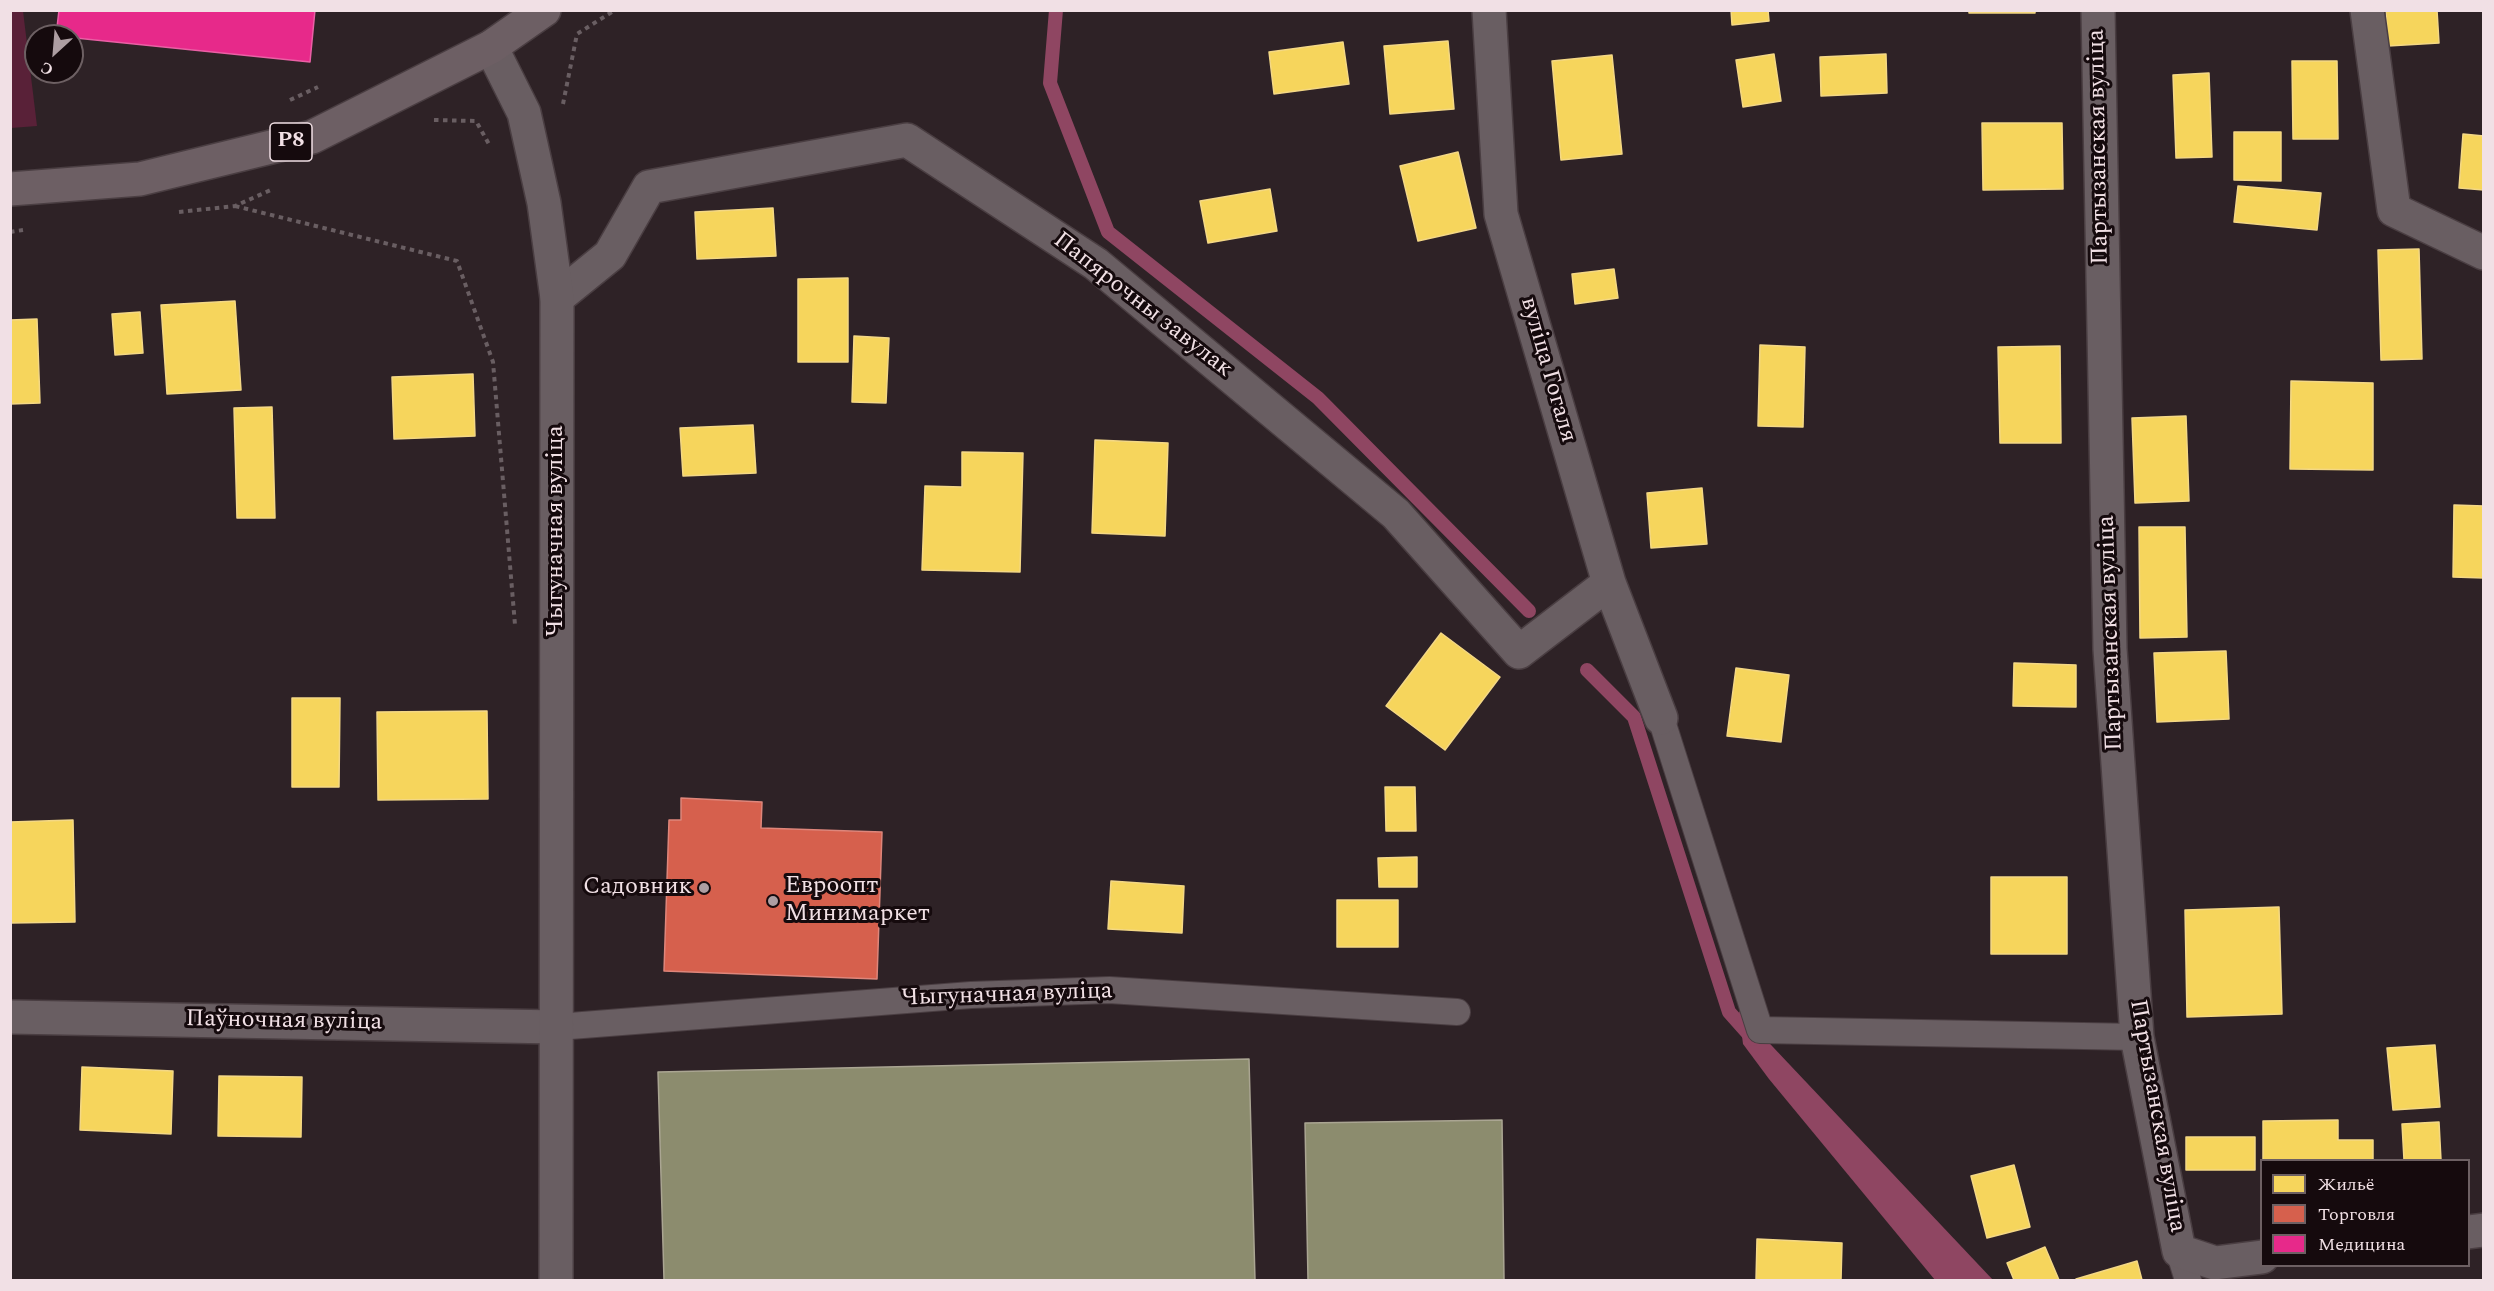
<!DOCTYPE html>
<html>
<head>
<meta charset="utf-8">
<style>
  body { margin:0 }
  #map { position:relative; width:2494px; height:1291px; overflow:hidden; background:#2e2226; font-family:Spectral,serif }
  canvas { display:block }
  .frame { position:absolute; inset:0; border:12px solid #f1e0e5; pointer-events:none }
  .legend { position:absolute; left:2260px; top:1159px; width:210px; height:108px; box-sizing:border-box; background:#150a0d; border:2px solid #6d6063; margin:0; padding:8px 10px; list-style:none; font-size:18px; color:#f1e0e5 }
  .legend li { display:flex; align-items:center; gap:12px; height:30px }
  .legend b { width:30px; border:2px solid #6d6063 }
  .north { position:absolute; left:24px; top:24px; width:60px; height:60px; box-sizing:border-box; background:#150a0d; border:2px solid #6d6063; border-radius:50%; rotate:206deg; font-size:16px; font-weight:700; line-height:24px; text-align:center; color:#f1e0e5 }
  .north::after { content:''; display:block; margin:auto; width:21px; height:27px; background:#ad9ea2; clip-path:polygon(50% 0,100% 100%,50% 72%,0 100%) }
</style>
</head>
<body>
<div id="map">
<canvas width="2494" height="1291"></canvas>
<div class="frame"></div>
<ul class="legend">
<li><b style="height:16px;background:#f6d55c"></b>Жильё</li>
<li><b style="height:16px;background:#d6604d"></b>Торговля</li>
<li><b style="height:16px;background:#e7298a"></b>Медицина</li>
</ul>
<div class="north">С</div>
</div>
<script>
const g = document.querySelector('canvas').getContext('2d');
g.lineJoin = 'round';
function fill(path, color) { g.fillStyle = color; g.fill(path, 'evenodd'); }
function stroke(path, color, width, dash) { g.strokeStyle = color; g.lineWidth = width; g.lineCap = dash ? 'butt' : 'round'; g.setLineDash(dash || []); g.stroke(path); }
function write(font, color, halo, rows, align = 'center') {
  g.font = font + ' Spectral,serif'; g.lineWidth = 6; g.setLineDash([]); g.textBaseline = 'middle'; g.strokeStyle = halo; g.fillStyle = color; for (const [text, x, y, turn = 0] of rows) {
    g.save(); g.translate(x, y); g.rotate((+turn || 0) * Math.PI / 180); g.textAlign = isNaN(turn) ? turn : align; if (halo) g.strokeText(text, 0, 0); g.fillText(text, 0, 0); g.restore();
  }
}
fill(new Path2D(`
  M11,10L23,11L37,126L11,128Z`), '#592138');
fill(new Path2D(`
  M1739,1011L1993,1280H1935L1769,1079L1743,1044Z`), '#8f4662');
const homes = new Path2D(`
  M1731,10H1768L1769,21L1732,25Z
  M1969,10H2035V13H1969Z
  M2386,10H2437L2439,43L2388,46Z
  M1448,41L1454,109L1390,114L1384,46Z
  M1343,42L1349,84L1274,94L1269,52Z
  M1774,54L1781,101L1743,107L1736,60Z
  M1886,54L1887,93L1821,96L1820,57Z
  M1612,55L1622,154L1561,160L1552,61Z
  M2292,61H2337L2338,139H2293Z
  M2209,73L2212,157L2176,158L2173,75Z
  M1982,123H2062L2063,189L1983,190Z
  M2234,132H2281V181L2234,180Z
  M2463,134L2484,136V190L2459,188Z
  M1458,152L1476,228L1418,241L1400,166Z
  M2238,186L2321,193L2317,230L2234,222Z
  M1270,189L1277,231L1208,243L1200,201Z
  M773,208L776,256L697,259L695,212Z
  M2419,249L2422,359L2381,360L2378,250Z
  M1614,269L1618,298L1575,304L1572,274Z
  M848,278V362H798V279Z
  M235,301L241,390L167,394L161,305Z
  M140,312L143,353L115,355L112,314Z
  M37,319L40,403L10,404V320Z
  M854,336L889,338L886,403L852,402Z
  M1760,345L1805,347L1803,427L1758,426Z
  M2060,346L2061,443H2000L1998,347Z
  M473,374L475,436L394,439L392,377Z
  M2291,381L2373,383V470L2290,469Z
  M272,407L275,518H237L234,408Z
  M2186,416L2189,501L2135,503L2132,418Z
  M753,425L756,473L683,476L680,428Z
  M1095,440L1168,443L1165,536L1092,533Z
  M962,452L1023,453L1020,572L922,570L925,486L962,487Z
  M1702,488L1707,544L1651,548L1647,493Z
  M2454,505L2484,506V578L2453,577Z
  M2139,527H2185L2187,637L2140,638Z
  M1441,633L1500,677L1445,750L1386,706Z
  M2226,651L2229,719L2157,722L2154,653Z
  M2014,663L2076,665V707L2013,706Z
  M1736,668L1789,675L1781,742L1727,736Z
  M292,698H340L339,787H292Z
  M487,711L488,799L378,800L377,712Z
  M1385,787H1415L1416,831H1386Z
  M73,820L75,922L10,923V822Z
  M1417,857V887H1379L1378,858Z
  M1991,877H2067V954H1991Z
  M1111,881L1184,886L1182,933L1108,929Z
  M1337,900H1398V947H1337Z
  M2279,907L2282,1014L2187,1017L2185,910Z
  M2435,1045L2440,1107L2393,1110L2387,1048Z
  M82,1067L173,1071L171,1134L80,1130Z
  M219,1076L302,1077L301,1137L218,1136Z
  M2338,1120V1140H2373V1160H2263V1121Z
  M2439,1122L2441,1160H2404L2402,1124Z
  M2186,1137H2255V1170H2186Z
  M2014,1165L2030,1227L1987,1238L1971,1176Z
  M1757,1239L1842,1243L1841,1280H1756Z
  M2045,1247L2059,1280H2014L2007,1263Z
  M2137,1261L2142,1280H2076V1279Z`);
fill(homes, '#f6d55c');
stroke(homes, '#f4d885', 1.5);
const shops = new Path2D(`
  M681,798L762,802L761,828L882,832L877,979L664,971L669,820H681Z`);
fill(shops, '#d6604d');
stroke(shops, '#de867b', 1.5);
const health = new Path2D(`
  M59,10H315L310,62L56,36Z`);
fill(health, '#e7298a');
stroke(health, '#ea60a5', 1.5);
const industry = new Path2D(`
  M1249,1059L1255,1280H664L658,1072Z
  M1502,1120L1504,1280H1308L1305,1123Z`);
fill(industry, '#8c8c6e');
stroke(industry, '#aaa592', 1.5);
stroke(new Path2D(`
  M1056,10L1050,83L1108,232L1318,398L1529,611
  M1587,670L1634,717L1729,1012L1753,1039`), '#8f4662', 14);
const service = new Path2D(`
  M1661,718L1760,1030L2137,1037
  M557,1027L971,995L1109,990L1457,1012
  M2179,1251L2188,1280`);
const minor = new Path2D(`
  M1489,10L1501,214L1609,583L1661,718
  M2098,10L2110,649L2137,1037L2179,1251L2215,1263L2262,1257
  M2367,10L2394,210L2484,253
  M557,298L610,255L649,187L907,140L1096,264L1396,514L1519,652L1609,583
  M10,1017L557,1027
  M2468,1232L2484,1230`);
const tertiary = new Path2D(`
  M491,47L524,113L544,203L557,298L556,1280`);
const primary = new Path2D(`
  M10,189L140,179L312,137L491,47L544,10`);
stroke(service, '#4a3e42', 28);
stroke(minor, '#4a3e42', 36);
stroke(tertiary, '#4a3e42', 36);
stroke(primary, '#4a3e42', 36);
stroke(new Path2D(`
  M290,100L318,87
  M563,104L577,34L615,10
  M434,120L476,121L490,146
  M235,206L457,261L493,362L515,625
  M179,212L235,206L273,189
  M10,232L23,230`), '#695e62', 4, [4.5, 4.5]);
stroke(service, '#695e62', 26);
stroke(minor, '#695e62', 33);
stroke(tertiary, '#695e62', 33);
stroke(primary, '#6d5f64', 33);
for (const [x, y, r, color] of [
  [704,888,6,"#ad9ea2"],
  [773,901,6,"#ad9ea2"]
]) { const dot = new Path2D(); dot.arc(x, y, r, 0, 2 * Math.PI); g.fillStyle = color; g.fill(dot); stroke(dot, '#150a0d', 2); }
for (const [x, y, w] of [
  [291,142,42]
]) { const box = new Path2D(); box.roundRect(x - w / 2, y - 19, w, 38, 4.5); g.fillStyle = '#150a0d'; g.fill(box); stroke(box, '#f1e0e5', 1.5); }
write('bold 22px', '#f1e0e5', null, [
  ["Р8",291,142]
]);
write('24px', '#f1e0e5', '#150a0d', [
  ["Партызанская вуліца",2100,147,-91],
  ["Папярочны завулак",1142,306,38],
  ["вуліца Гогаля",1547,370,74],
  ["Чыгуначная вуліца",557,531,-90],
  ["Партызанская вуліца",2112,633,-92],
  ["Чыгуначная вуліца",1007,996,-2],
  ["Паўночная вуліца",284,1022,1],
  ["Партызанская вуліца",2156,1116,80]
]);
write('24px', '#f1e0e5', '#150a0d', [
  ["Евроопт",785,887],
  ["Минимаркет",785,915],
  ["Садовник",692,888,"right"]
], 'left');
</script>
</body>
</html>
